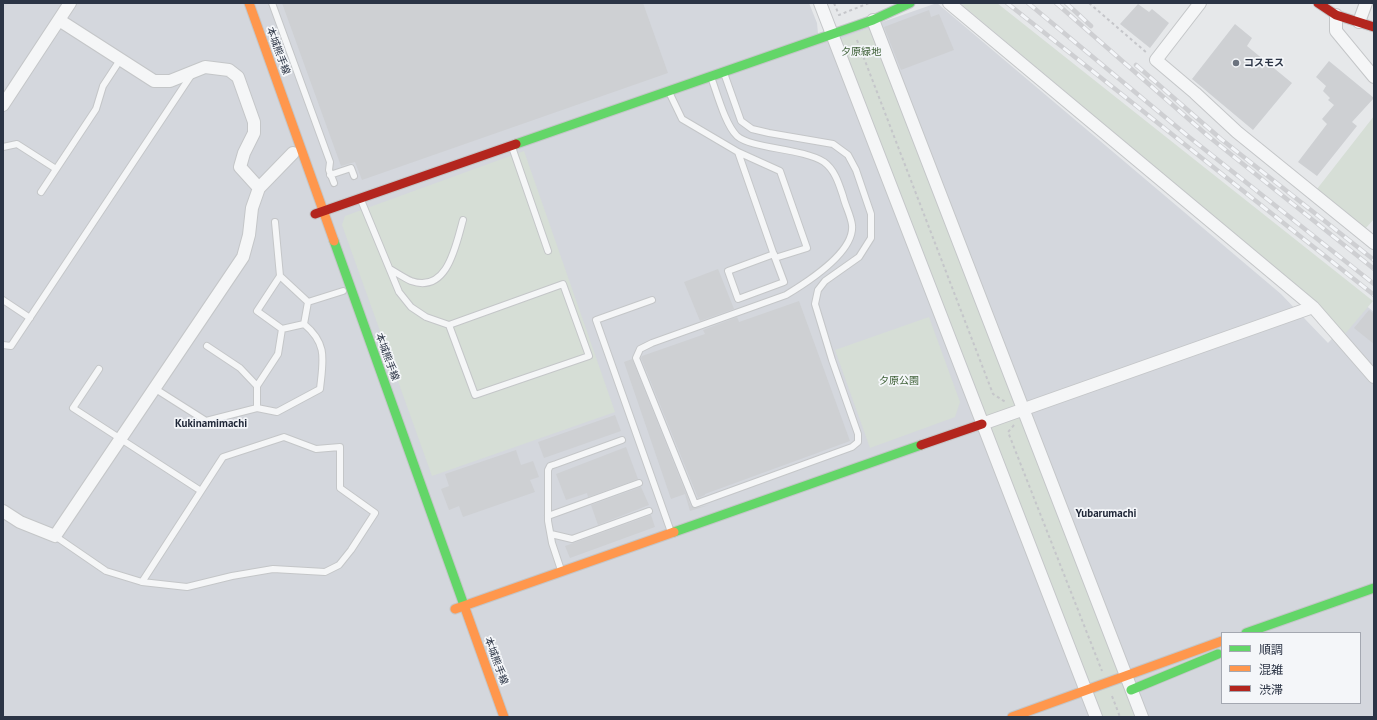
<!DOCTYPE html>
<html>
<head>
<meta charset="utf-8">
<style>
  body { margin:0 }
  #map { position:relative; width:1377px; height:720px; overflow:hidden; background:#e6e8ea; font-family:"PT Sans","Noto Sans JP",sans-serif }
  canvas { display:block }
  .frame { position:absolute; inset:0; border:4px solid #2b3445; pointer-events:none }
  .legend { position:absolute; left:1221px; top:632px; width:140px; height:72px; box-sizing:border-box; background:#f4f6f9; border:1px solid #a4a8b1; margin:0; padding:5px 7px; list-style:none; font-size:12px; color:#2b3445 }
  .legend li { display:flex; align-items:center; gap:8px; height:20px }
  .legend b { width:20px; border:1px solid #a4a8b1 }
</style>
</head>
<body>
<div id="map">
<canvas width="1377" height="720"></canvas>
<div class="frame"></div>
<ul class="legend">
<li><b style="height:5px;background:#63d668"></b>順調</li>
<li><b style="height:5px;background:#ff974d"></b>混雑</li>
<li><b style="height:5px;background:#b3261e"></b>渋滞</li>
</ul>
</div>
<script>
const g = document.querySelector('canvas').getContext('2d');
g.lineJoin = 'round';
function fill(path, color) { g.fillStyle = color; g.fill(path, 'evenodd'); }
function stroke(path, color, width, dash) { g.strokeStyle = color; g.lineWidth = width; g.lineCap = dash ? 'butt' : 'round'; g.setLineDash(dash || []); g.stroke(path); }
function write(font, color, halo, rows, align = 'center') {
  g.font = font + ' "PT Sans","Noto Sans JP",sans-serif'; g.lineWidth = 3.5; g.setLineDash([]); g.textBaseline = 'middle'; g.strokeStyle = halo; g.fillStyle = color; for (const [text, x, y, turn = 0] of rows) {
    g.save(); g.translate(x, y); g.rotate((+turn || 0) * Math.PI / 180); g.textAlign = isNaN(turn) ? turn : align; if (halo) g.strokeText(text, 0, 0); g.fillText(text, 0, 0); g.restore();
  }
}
fill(new Path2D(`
  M3,3H809L817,23L819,44L937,3L1281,294L1328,343L1364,304L1374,312V717L3,716ZM1222,633H1360V703H1222Z`), '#d4d7dd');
fill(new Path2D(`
  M960,3H997L1373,301L1345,334L1318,304Z
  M867,29L871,31L1136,717H1101L841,46V40L843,38Z
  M1374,116V219L1365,229L1317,189Z
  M524,151L615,412L432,476L342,225L345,216Z
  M929,317L960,402L955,417L870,448L835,350Z`), '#d6ded6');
fill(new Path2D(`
  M282,3H643L668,73L362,180L355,162L341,166Z
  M1138,4L1149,12L1152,9L1169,23L1150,48L1120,24Z
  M929,10L931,17L939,14L954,50L901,70L884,27Z
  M1235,24L1252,38L1247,46L1292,83L1253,130L1192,79Z
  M1329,61L1374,98L1352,122L1357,126L1317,176L1298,162L1327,124L1322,119L1334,105L1328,100L1330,98L1323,91L1326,86L1316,77Z
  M718,269L734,309L700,321L684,282Z
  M799,301L850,441L705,494V495L698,498L641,358L642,356L705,334L703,330L737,317L739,322Z
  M1369,310L1374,314V344L1354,328Z
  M632,359L691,506L695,508L709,505L690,511L685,494L671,499L624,362Z
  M615,415L621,431L544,458L538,442Z
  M626,447L638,479L588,497L587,493L566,500L556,474Z
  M516,450L521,465L533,461L539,477L530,480L535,492L463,517L459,506L449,510L441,489L449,486L445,474Z
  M641,487L649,505L598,525L591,505Z
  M651,515L655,527L570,558L565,546Z`), '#ced0d3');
const lane = new Path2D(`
  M272,3L330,162L329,170L334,183
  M711,77C717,93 725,124 737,136C752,149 802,148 824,162C835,170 839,184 843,196C845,205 851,216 852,225C855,252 806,283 786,295L652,343L640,349L636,358L695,504L852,447L858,442V434L832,360L815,304L818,290L825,281L859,257L871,238V214L856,170L848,155L833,144L769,133L752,129L741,121L724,73
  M669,92L682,119L738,152L780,171L807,248L775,258L738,152
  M3,147L17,144L56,169
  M512,147L548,251
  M330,175L351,168L354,176
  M41,192L96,109L103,86L120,60
  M361,200L399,292L411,307L426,317L449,325L563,284L589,356L475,395L449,325
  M275,222L280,276
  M774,254L728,271L738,299L784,282L775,258
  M390,269C397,273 404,278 411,281C448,294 456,244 463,220
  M3,300L30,318
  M652,300L596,320L671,532
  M308,302L304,324L282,329L257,311L280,276L308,302L343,291
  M3,345L11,346L192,74
  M207,346L240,368L257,386
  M154,388L206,421L257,408V386L278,354L282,329
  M257,408L277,412L320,389C323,360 328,344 304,324
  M548,516L639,483
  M551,534L572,539L649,511
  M55,536L106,571L142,582L201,491L73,408L99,369
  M561,570L552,543L548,521V470L550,466L556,464L622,440
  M142,582L187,587L232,576L273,569L325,572L339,565L351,550L375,513L340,488V447L316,449L284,437L223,457L201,491`);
const street = new Path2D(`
  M820,3L1096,717
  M949,3L1313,307L1374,377
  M1200,3L1156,60L1195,93L1237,132L1374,243
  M1336,15V31L1374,77
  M59,20L154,81H170L205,67L229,70L238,77L254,122V133L244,153L240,167L259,188
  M873,20L1142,717
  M1359,22L1366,3
  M3,105L70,3
  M982,424L1313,307
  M3,511L20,522L55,536L243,257L249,235L252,208L259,188L293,153`);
const fast = new Path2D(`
  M516,144L873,20L910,3
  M334,241L465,608
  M674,532L921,445
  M1246,633L1374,588
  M1131,690L1218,654`);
const slow = new Path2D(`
  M249,3L334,241
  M465,608L504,717
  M455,609L674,532
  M1012,717L1222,641`);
const jam = new Path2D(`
  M1318,3L1336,15L1374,27
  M315,214L516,144
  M921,445L982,424`);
stroke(lane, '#c4c6c8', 8);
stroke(street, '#c4c6c8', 14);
stroke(fast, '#c4c6c8', 11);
stroke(slow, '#c4c6c8', 11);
stroke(jam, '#c4c6c8', 11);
stroke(new Path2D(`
  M834,3L839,15L869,3
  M1089,3L1147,53
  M857,40L993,394L1007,403
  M1014,425L1008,432L1102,671
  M1112,696L1120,717`), '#c5c6ca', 2, [3, 3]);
stroke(lane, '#f5f6f7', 6);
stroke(street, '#f5f6f7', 12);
stroke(fast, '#63d668', 9);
stroke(slow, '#ff974d', 9);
stroke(jam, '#b3261e', 9);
const rail = new Path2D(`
  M1007,3L1374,295
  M1028,3L1189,137L1374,284
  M1056,3L1208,136L1374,269
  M1066,3L1091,26
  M1136,65L1221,139L1374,260`);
stroke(rail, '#cecfd2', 4.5);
stroke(rail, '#f4f6f9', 3, [9]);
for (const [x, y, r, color] of [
  [1236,63,4,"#6c737f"]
]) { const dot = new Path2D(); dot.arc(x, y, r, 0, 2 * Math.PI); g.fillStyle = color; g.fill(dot); stroke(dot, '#f4f6f9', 1.5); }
write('10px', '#2b3445', '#f4f6f9', [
  ["本城熊手線",278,51,70],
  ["本城熊手線",387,357,70],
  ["本城熊手線",496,661,70]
]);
write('10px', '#3f6138', '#f4f6f9', [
  ["夕原緑地",861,52],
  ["夕原公園",899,381]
]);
write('bold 10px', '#2b3445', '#f4f6f9', [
  ["コスモス",1244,63]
], 'left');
write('bold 11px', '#1d2536', '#f4f6f9', [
  ["Kukinamimachi",211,424],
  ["Yubarumachi",1106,514]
]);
</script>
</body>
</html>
